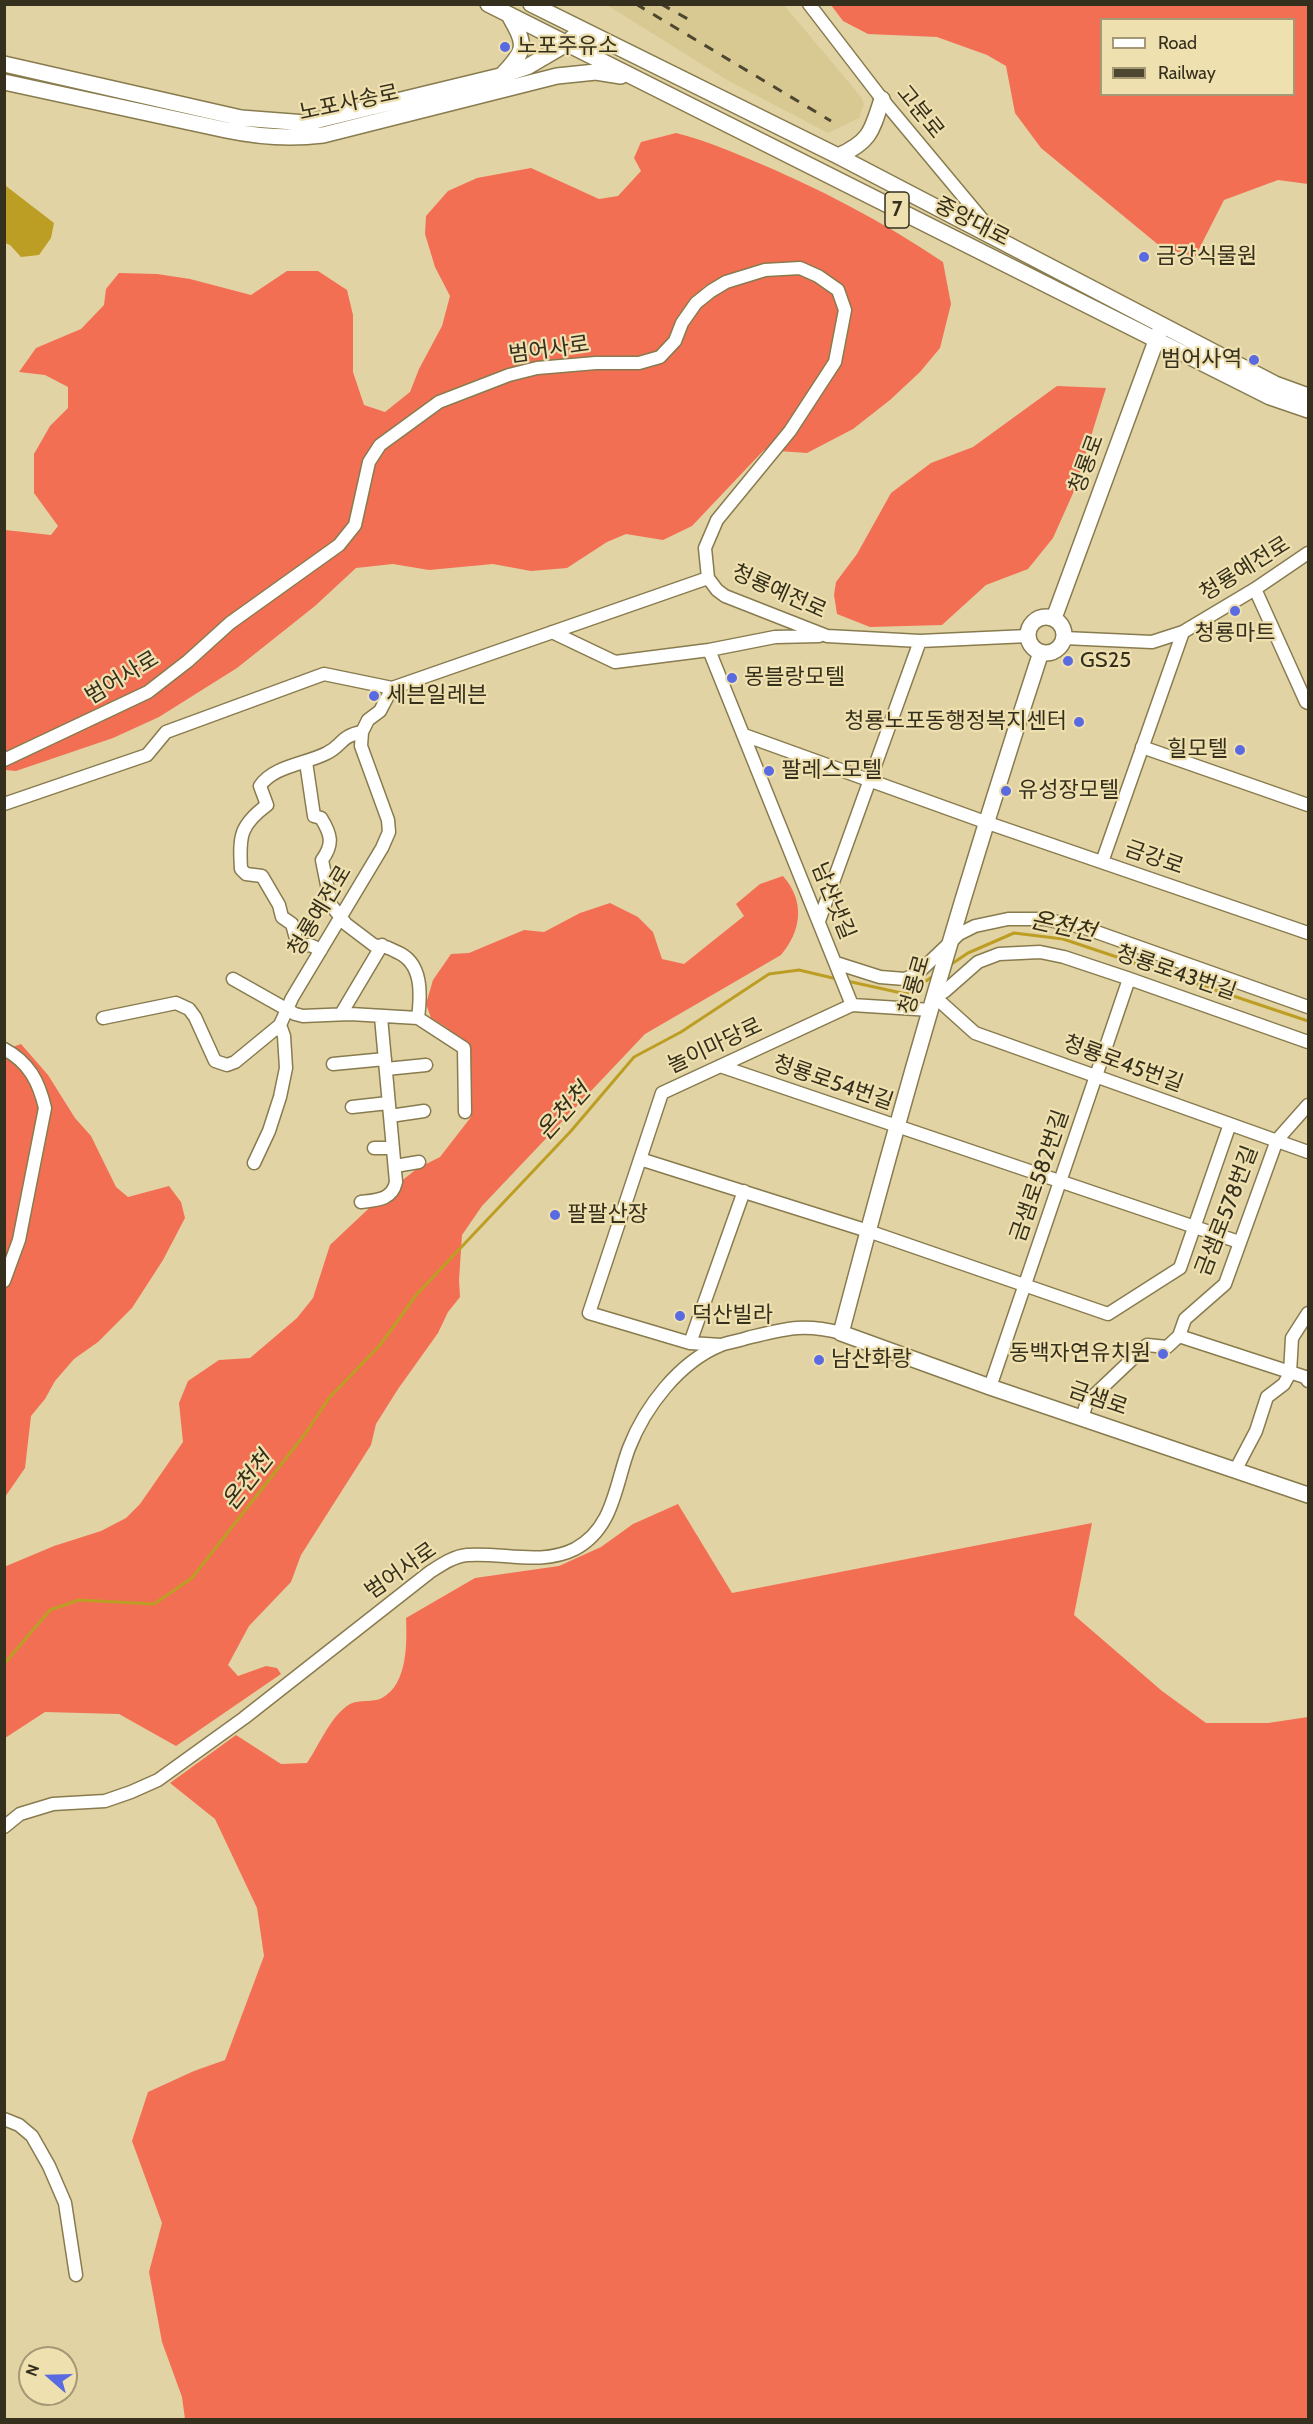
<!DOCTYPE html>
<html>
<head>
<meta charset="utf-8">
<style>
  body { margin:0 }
  #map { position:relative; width:1313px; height:2424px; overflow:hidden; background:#e2d3a4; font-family:Cabin,sans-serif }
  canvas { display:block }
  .frame { position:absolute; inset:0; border:6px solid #352f1d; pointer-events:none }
  .legend { position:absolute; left:1100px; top:18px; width:195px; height:78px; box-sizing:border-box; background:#efe0b0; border:2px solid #a59975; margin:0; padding:8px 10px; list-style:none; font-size:18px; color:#352f1d }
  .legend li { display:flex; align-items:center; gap:12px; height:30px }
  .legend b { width:30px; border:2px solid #a59975 }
  .north { position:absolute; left:18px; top:2346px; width:60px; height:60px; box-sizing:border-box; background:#efe0b0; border:2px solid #a59975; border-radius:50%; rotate:290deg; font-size:16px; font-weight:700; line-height:24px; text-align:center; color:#352f1d }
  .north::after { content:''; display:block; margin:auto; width:21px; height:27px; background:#5a6be2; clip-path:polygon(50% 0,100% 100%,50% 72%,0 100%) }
</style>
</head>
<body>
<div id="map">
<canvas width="1313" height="2424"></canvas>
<div class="frame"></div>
<ul class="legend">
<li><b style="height:8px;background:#fff"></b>Road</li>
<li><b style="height:8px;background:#4d4630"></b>Railway</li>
</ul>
<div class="north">N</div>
</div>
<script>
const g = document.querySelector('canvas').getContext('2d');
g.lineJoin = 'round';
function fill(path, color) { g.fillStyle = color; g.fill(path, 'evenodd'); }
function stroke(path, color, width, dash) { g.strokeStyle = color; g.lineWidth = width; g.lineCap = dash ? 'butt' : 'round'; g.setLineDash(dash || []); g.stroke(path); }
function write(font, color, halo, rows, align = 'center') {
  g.font = font + ' Cabin,"Noto Sans KR",sans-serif'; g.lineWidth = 4.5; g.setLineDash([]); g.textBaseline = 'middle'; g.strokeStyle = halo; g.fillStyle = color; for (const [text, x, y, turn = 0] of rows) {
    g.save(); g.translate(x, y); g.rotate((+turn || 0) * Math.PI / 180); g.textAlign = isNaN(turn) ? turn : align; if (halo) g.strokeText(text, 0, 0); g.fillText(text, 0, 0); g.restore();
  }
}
fill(new Path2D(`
  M607,5H784L861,97L864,104L859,118L828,133L727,80Z`), '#d8c891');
fill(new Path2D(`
  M831,5H1308V184L1278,180L1224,200L1195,257L1161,247L1041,148L1015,113L1006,66L987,55L937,37L868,34L843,21ZM1102,20H1294V94H1102Z
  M676,133C701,139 725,149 749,159C817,187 882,221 943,262L951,304L940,348L920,372L890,400L853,429L807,453L764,450L692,526L663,540L626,534L607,542L567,568L531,571L493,564L429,570L393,564L356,568L315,606L237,668L159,717L113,738L16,771L5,770V530L51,535L58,526L34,493V454L50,426L68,408V387L45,375L19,372L36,348L81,329L104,305L106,289L119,273L157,274L190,279L251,295L287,271H318L347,290L353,315V372L364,405L385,412L410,392L419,369L442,326L450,296L435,267L425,234L426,216L448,191L477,178L531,168L599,199L618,196L641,171L634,158L641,142Z
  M1057,386L1106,388L1074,491L1053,538L1028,569L986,585L942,625L870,627L837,614L834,595L836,582L857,554L891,493L931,463L973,447Z
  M783,876C805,901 802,930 781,955L645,1034L482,1206L462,1235L459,1280L460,1297L448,1312L438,1333L398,1389L376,1424L371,1445L301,1555L291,1582L249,1626L228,1665L238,1676L266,1666L277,1668L281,1674L176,1746L119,1714L45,1712L5,1738L4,1567L54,1546L101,1531L126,1518L140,1504L183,1442L179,1403L188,1381L219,1360L250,1358L297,1318L313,1298L330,1245L382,1196L418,1168L440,1157L471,1117L470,1051L447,1028L431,1018L426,1004L433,980L451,954L469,953L524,930L544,932L580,913L610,903L638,917L653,932L662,959L684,964L744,916L736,904L760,884Z
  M21,1044L48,1075L75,1118L91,1136L116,1187L128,1197L169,1186L181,1202L185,1218L163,1260L132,1308L98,1342L74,1359L55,1381L45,1399L31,1416L25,1468L5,1497L4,1050Z
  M678,1504L732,1593L1092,1523L1074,1615L1162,1691L1206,1723H1268L1308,1717V2419H185L182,2397L162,2342L149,2272L162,2223L132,2141L148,2092L194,2071L225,2060L264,1956L257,1908L215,1819L170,1783L236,1735L281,1764L307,1763C320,1744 331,1715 350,1704C359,1699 373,1703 382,1698C408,1684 407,1642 406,1618L475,1578L559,1566L601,1547L633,1524Z`), '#f36f54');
fill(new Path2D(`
  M6,186L54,223L51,238L39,255L21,257L10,245L5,243Z`), '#bd9e25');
stroke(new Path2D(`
  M950,965L968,953L1014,933L1063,939L1308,1021
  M847,981L906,994L935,975
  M4,1664L50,1610L79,1600L154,1604L192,1578L305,1434L329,1398L380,1345L417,1294L571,1131L634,1057L681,1032L769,974L799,970L837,979`), '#bd9e25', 3);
const minor = new Path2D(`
  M809,4L882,99L997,237
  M708,578L717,590L725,596L827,636L920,641L1028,636
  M1255,589L1306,702L1308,703
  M552,632L615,662L709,650L775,637L819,636
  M1064,638L1152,642L1183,632L1255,589L1308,553
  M709,650L852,1005
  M744,735L985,822L1308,933
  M1142,747L1308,805
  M4,760L148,692L188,661L230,623L339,545L355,525L369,462L380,445L439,402L509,375L537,368L596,363H639L660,357L675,341L682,323L696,303L711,291L726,282L765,270L800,268L818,276L838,290L845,310L835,362L790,431L717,520L705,548L708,578
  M306,762L314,816L321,818C331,834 334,844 322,860L331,905L346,924L375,946C383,945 389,948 397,952C423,963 421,994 418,1018
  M4,804L147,755L166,732L324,674L392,688L708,578
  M1102,862L1183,632
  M819,921L920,641
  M321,950L310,945L298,946L292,924L282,917L279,905L262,876L246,874L241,869C239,836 240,825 267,805L260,786C273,766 306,764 327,753C342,746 340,736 362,732
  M836,963L880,977L905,979L918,973L959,934L975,926L1008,919H1045L1085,928L1308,1007
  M233,979L295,1014L303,1016L350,1014L418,1018L464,1048L465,1112
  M341,1014L382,945
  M103,1018L176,1003L189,1009L195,1017L215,1061L227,1065L235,1062L280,1025
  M1308,1042L1127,978L1064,957L1040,952L999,954L978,962L945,991L935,997L975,1033L1308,1152
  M4,1049C29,1062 39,1082 45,1108L19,1240L4,1281
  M333,1064L385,1059
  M720,1066L1239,1242
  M386,1069L426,1065
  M352,1107L388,1103
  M390,1116L424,1111
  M374,1148H393
  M640,1159L868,1231L1108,1314L1180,1268L1230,1124
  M254,1163L269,1131L280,1097L286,1068L284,1036L280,1025L292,998L382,848L389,832L388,820L361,746L362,732L368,720L380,711L392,688
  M395,1166L419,1162
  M361,1202C377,1200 392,1200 396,1182L381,1017
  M1179,1336L1305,1377L1308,1381
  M690,1343L744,1191
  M721,1345L690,1343L589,1313L662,1093L852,1005L931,1010
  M990,1387L1129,979
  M1082,1418L1087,1402L1147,1345L1167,1347L1179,1336L1185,1319L1225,1284L1277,1140L1308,1105
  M1236,1469L1256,1431L1267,1397L1284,1384L1290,1373L1292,1338L1308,1313
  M4,1827L20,1814L53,1804L105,1801L131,1792L158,1780L244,1718L430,1572C441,1565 454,1556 467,1555C502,1552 541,1566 575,1549C614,1528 615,1485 629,1448C645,1407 679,1362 721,1345C729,1342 739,1341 747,1338C785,1329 802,1323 841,1333
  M4,2119L19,2125L32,2136L49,2166L65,2203L76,2275`);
const major = new Path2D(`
  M488,4L1270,397L1308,410
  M531,4L838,156L1275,384L1308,396
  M4,64L241,118L306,123L500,76L527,67L568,43L572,38
  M503,74C527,49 526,45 509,15
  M4,82L226,130C259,137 289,139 323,135L557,76L596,72L621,76
  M838,156C870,142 872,131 882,99
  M1028 635a18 18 0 1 1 36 0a18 18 0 1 1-36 0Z
  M1054,618L1160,330
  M1041,652C967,877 901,1104 841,1333L990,1387L1308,1495`);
stroke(minor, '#887b4e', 15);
stroke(major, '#887b4e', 18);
stroke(minor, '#fff', 12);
stroke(major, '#fff', 15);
stroke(new Path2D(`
  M636,4L831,121
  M661,4L695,23`), '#4d4630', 3, [10, 10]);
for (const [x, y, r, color] of [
  [505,47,6,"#5a6be2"],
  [1144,257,6,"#5a6be2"],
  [1254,360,6,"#5a6be2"],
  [1235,611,6,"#5a6be2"],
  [1068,661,6,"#5a6be2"],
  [732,678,6,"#5a6be2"],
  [374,696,6,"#5a6be2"],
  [1079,722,6,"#5a6be2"],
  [1240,750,6,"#5a6be2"],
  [769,771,6,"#5a6be2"],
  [1006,791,6,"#5a6be2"],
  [555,1215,6,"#5a6be2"],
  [680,1316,6,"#5a6be2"],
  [1163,1354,6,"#5a6be2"],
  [819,1360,6,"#5a6be2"]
]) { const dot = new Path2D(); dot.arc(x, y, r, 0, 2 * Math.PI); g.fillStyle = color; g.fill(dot); stroke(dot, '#efe0b0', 2); }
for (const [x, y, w] of [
  [897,210,24]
]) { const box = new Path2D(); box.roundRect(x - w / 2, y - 18, w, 36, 4.5); g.fillStyle = '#efe0b0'; g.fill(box); stroke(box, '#352f1d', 1.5); }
write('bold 21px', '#352f1d', null, [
  ["7",897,210]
]);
write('22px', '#352f1d', '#efe0b0', [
  ["노포주유소",517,47],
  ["금강식물원",1156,257],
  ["범어사역",1242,360,"right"],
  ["청룡마트",1235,634,"center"],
  ["GS25",1080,661],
  ["몽블랑모텔",744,678],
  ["세븐일레븐",386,696],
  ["청룡노포동행정복지센터",1067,722,"right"],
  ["힐모텔",1228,750,"right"],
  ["팔레스모텔",781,771],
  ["유성장모텔",1018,791],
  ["팔팔산장",567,1215],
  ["덕산빌라",692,1316],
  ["동백자연유치원",1151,1354,"right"],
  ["남산화랑",831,1360]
], 'left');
write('22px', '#352f1d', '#efe0b0', [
  ["노포사송로",349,103,-12],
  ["고분로",920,112,51],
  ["중앙대로",972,222,27],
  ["범어사로",549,350,-8],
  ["청룡로",1087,464,-70],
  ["청룡예전로",1245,569,-32],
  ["청룡예전로",779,592,24],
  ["범어사로",122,678,-31],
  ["금강로",1154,858,19],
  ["남산냇길",833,901,68],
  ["청룡예전로",320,911,-59],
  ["청룡로43번길",1176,973,19],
  ["청룡로",915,985,-74],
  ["놀이마당로",715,1046,-25],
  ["청룡로45번길",1123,1064,20],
  ["청룡로54번길",833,1083,19],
  ["금샘로582번길",1040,1176,-71],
  ["금샘로578번길",1227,1211,-69],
  ["금샘로",1098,1399,19],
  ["범어사로",401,1571,-35]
]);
write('italic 24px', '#362f17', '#efe0b0', [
  ["온천천",1063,927,12],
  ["온천천",564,1112,-48],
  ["온천천",248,1481,-52]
]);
</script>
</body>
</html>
